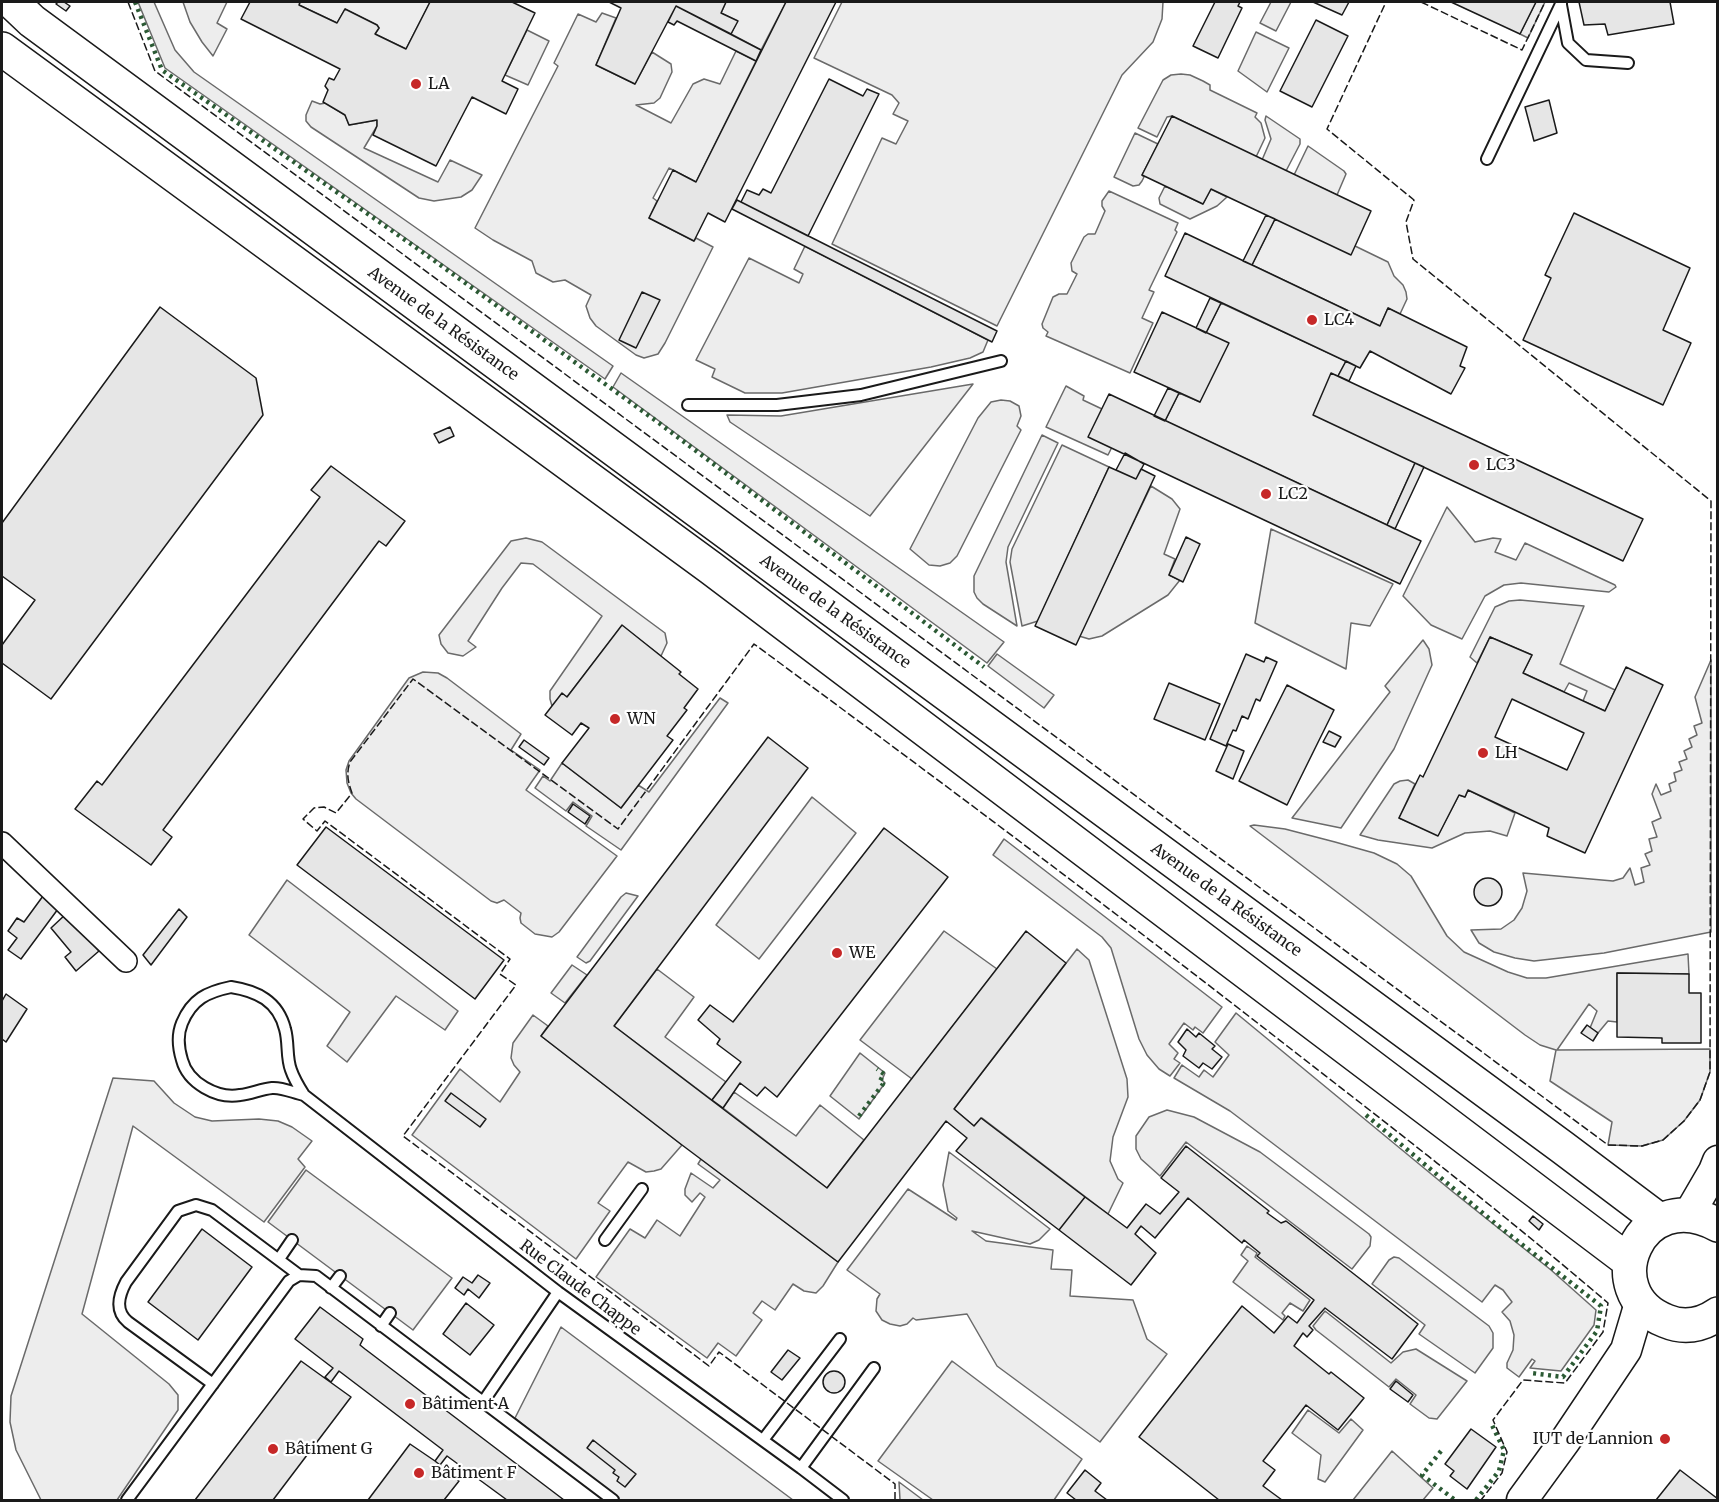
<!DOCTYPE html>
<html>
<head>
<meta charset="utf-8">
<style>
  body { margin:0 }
  #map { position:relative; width:1719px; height:1502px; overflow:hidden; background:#fff; font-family:Merriweather,serif }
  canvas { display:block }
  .frame { position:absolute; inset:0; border:3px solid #1a1a1a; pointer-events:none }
</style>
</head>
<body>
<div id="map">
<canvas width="1719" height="1502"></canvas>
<div class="frame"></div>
</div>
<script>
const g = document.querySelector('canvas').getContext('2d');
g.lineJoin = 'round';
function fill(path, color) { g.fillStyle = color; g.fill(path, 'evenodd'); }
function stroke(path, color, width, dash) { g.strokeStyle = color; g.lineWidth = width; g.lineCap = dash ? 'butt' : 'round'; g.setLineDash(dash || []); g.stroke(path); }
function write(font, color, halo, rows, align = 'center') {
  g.font = font + ' Merriweather,serif'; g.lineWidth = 4.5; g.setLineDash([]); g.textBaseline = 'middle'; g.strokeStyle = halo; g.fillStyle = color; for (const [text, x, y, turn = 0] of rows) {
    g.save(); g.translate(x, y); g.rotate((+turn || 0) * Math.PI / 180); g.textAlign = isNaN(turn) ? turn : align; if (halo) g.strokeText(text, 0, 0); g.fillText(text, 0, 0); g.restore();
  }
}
const built = new Path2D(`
  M138,2H154L175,50L194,72L613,366L605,379L165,68Z
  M183,2H227L217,23L227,29L213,56L202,42L190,22Z
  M300,2H430L406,49L375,34L379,28L377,25L345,9L337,23L299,5Z
  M726,2H786L761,50L731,34L737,21L721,13Z
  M842,2H1163L1162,19L1153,42L1122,75L997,326L832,244L882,138L896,144L908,121L893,114L899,103L892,95L814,58Z
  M1271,2H1291L1276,31L1260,23Z
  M1536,2H1545L1528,38L1520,34Z
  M602,13L616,18L596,65L635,84L652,52L671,64L672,72L660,98L654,103L636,105L671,123L693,84L704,79L720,84L736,51L756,61L696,182L669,168L653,198L657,201L649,218L694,241L696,238L713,247L665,343L658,354L644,358L636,355L596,326L590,318L586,306L591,295L565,280L553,282L536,273L532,261L493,240L475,228L558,66L554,63L578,14L596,22Z
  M527,30L549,41L528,85L505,75Z
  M1256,32L1289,48L1267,92L1238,71Z
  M1181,74L1190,75L1203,81L1210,85V90L1257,113L1255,117L1261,123L1265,138L1256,157L1172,116L1167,117L1157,137L1138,128L1163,80L1171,75Z
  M312,101L320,104L326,103L345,115L349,125L377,120V126L364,148L438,182L450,160L482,175L472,190L461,197L434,201L419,198L311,127L306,121V115Z
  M1266,116L1300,139V144L1286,171L1262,160L1271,139L1265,120Z
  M1135,133L1158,144L1142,175L1144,177L1142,181L1139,185L1133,186L1114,177Z
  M1308,146L1344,171L1346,174L1337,195L1294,175Z
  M1165,186L1203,204L1211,189L1227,197L1217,206L1190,219L1160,204L1159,198Z
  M1109,191L1178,223L1175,230L1177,232L1149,290L1154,292L1142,318L1153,323L1130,373L1046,336L1048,332L1043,328L1042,324L1053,297L1059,294H1067L1077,274L1072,271L1071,263L1084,237L1088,234H1095L1105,211L1102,206V201Z
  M1275,219L1355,246L1388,262L1394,276L1403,285L1406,292L1407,299L1400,314L1388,308L1380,326L1252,265Z
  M805,246L988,340L983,352L970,358L931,367L782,393H745L712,377L715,369L696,360L749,258L799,283L803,274L794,269Z
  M1221,303L1346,361L1338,376L1331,374L1415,463L1387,525L1165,421L1179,393L1200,402L1206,333Z
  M621,373L1004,642L987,663L613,387Z
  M973,384L870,516L730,422L727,415L781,416Z
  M1066,386L1084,396L1083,400L1102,409L1112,447L1108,455L1046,427Z
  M1001,400L1010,401L1019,406L1021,416L1017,426L1021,430L957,556L950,563L940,566L929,565L910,549L978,418L991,402Z
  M1042,435L1058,443L1008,547L1006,562L1017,626L983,604L977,598L974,592V576Z
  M1062,445L1109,467L1038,621L1022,626L1010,562L1012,549Z
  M1151,486L1172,499L1180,509L1164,554L1175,559L1169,575L1180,580L1168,595L1102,636L1089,639L1079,636Z
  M1447,507L1475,542L1493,538L1501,539L1495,552L1516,560L1525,543L1615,585L1616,587L1609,592L1521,583L1504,585L1485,596L1462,639L1431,625L1403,596Z
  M1271,529L1393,584L1370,626L1351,623L1346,669L1255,623Z
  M526,538L542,542L665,633L667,643L661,656L622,626L567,697L562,694L552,706L550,699V691L602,616L533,564L521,563L502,588L468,641L476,647L463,656L448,653L441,644L439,635L511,541Z
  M1520,600L1584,606L1560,664L1615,690L1605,711L1583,701L1587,691L1569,683L1564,692L1523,673L1532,655L1490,637L1477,663L1470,657L1495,607L1509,601Z
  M1423,640L1429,649L1432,665L1394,749L1341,828L1292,818L1390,692L1385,686Z
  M997,654L1054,695L1044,708L988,666Z
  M1711,660V932L1604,953L1534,961L1515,958L1494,952L1479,943L1471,930L1501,929L1514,920L1522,908L1527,891L1523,873L1613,881L1623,878L1630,868L1635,885L1644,882L1641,868L1650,865L1645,854L1652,851L1649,839L1657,837L1652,822L1661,818L1652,794L1656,784L1661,795L1671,791L1669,784L1676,781L1674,773L1682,770L1679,762L1687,759L1684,751L1692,747L1689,739L1697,735L1694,726L1702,723L1695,697Z
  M423,672L438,673L447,678L521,734L511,750L540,770L526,790L617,856L559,932L552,937L535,934L521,923L520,918L521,913L504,900L497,903L491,901L356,799L351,793L347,783L346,770L349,761L409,678Z
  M720,698L728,703L621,850L586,826L592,816L573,802L566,811L535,788L543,776L550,781L562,763L621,808L638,785L649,792Z
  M1408,780L1415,784L1399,818L1438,835L1459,795L1465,797L1468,790L1515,813L1507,836L1490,831L1465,833L1432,848L1378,840L1360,835L1394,784L1400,781Z
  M812,797L856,833L759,959L716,925Z
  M1254,825L1285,829L1335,842L1374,853L1397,864L1411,876L1447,936L1464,952L1508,972L1527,978H1546L1688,954L1689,974L1617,973V1022L1608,1021L1598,1033L1590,1028L1597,1011L1589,1004L1557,1050L1710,1049V1072L1700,1100L1684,1121L1663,1140L1642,1146L1608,1145L1612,1122L1550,1081L1556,1050L1540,1045L1525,1035L1250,826Z
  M1004,839L1222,1007L1203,1033L1195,1027L1193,1030L1184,1023L1169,1044L1178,1053L1174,1059L1180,1063L1170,1076L1159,1069L1147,1055L1139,1039L1111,948L1102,937L993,855Z
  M287,880L458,1011L445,1030L396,996L347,1062L327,1046L350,1012L249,935Z
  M626,893L638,896L590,961L586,963L577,957L621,897Z
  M944,931L997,969L912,1079L860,1040Z
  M1077,949L1089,960L1127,1079L1128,1097L1113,1137L1110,1161L1118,1179L1123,1183L1108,1214L982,1118L974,1126L954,1109Z
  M572,965L587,975L565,1003L551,993Z
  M657,969L694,997L665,1037L726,1082L712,1100L614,1026Z
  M1236,1013L1453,1192L1551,1270L1596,1310L1594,1325L1561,1371L1530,1368L1535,1361L1532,1359L1519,1377L1507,1368V1363L1513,1350L1514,1335L1510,1321L1502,1312L1512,1302L1503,1290L1495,1285L1482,1302L1230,1111L1174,1078L1182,1065L1199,1077L1204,1070L1213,1077L1229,1055L1215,1042Z
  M533,1015L548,1026L541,1036L682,1145L661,1169L654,1171L646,1172L628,1162L598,1203L610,1211L576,1259L412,1135L460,1069L500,1102L520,1072L514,1065L511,1058L513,1043Z
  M860,1053L885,1073L882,1080L885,1083L859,1119L830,1096Z
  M113,1078L154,1081L174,1103L195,1117L212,1121L259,1119L278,1121L292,1127L312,1141L298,1159L305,1167L264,1222L133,1126L82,1314L169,1384L178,1395V1410L117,1500H41L16,1450L10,1422L11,1396Z
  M734,1092L796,1136L820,1105L864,1140L827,1188L723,1108Z
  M1167,1110L1194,1117L1260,1152L1369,1234L1371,1237L1370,1246L1352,1269L1186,1142L1160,1176L1141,1159L1136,1149V1136L1149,1117Z
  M949,1152L1050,1229L1039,1240L1030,1244L972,1231L986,1241L1053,1250L1051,1269L1072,1270L1070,1296L1133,1300L1147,1339L1167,1354L1100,1442L997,1366L967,1314L916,1320L913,1318L907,1324L900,1326L890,1324L882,1320L876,1311L877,1299L880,1294L847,1270L908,1189L956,1220L957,1218L948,1211L943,1185Z
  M701,1159L838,1262L823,1286L816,1293L804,1291L793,1284L775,1310L762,1301L753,1313L762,1320L736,1356L718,1343L707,1358L596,1277L630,1229L645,1238L657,1220L680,1236L705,1197L700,1193L692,1202L685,1195V1189L691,1173L713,1188L720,1180L698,1164Z
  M306,1170L452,1278L413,1330L268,1222Z
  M1247,1246L1257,1253L1255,1257L1310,1300L1303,1311L1290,1303L1282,1313L1285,1316L1283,1320L1233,1282L1248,1261L1241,1255Z
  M1394,1257L1399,1258L1489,1326L1493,1333V1348L1475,1373L1419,1334L1425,1325L1372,1284L1389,1260Z
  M1325,1311L1391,1363L1403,1352L1416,1349L1467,1381L1437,1419L1429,1418L1410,1404L1416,1395L1396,1379L1389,1387L1316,1330L1313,1326Z
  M561,1327L793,1500H618L515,1418Z
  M952,1361L1082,1459L1054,1500H933L878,1461Z
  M1308,1410L1339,1433L1351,1419L1363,1430L1325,1482L1318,1479L1321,1455L1292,1433Z
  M1392,1451L1433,1488L1423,1500H1353Z
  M899,1482L923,1500H900Z`);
fill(built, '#ededed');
stroke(built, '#6a6a6a', 1.5);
const building = new Path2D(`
  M58,2H64L70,6L66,11L56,4Z
  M250,2H300L299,5L337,23L345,9L377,25L379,28L375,34L406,49L430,2H512L535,13L502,81L518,89L506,114L472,97L436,166L373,135L377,126V120L349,125L345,115L323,102L328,90L325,86L329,78L334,80L340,69L241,19Z
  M609,2H726L721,13L738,21L731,34L676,6L635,84L596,65L621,8Z
  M786,2H836L725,222L708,213L694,241L649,218L673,170L696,182Z
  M1215,2H1240L1238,6L1242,8L1218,58L1193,46Z
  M1313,2H1349L1342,15Z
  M1451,2H1536L1520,34Z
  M1579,2H1670L1674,24L1608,35L1605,24L1584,25Z
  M676,6L761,50L756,61L677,21L674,25L668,22Z
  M1316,20L1348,36L1312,107L1280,91Z
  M829,79L863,96L867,89L879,94L808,236L741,202L747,190L759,195L763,189L771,193Z
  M1549,100L1557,133L1534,141L1525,107Z
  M1172,116L1371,211L1351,255L1211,189L1203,204L1142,175Z
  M737,200L997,331L992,342L732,209Z
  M1574,213L1690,268L1663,330L1691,343L1663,405L1523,340L1551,278L1545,275Z
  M1266,215L1275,219L1252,265L1243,261Z
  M1185,233L1380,326L1388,308L1467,347L1460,366L1465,368L1451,394L1370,351L1360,368L1165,276Z
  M642,292L660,300L636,348L619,340Z
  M1210,298L1221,303L1206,333L1196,328Z
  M160,307L256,378L263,415L51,699L2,663V645L35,600L2,576V523Z
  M1162,312L1229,343L1200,402L1134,372Z
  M1346,361L1356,366L1349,381L1338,376Z
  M1331,373L1643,519L1623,561L1313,415Z
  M1168,388L1179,393L1165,421L1154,416Z
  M1109,394L1421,541L1400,584L1088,437Z
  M450,427L454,436L439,443L434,434Z
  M1125,453L1144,464L1136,479L1116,470Z
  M1415,463L1424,467L1395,529L1387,525Z
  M331,466L405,521L386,546L379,541L163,830L172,837L151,865L75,809L97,781L102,785L320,497L311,490Z
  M1109,467L1136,479L1141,469L1155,476L1076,645L1035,626Z
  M1186,537L1200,544L1183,582L1169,575Z
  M622,625L681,672L679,674L698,689L684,708L687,710L667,736L673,740L621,808L562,763L589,728L581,723L572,735L545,715L562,693L567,697Z
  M1490,637L1532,655L1523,673L1605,711L1626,667L1663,685L1585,853L1547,836L1549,828L1468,790L1465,797L1459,795L1438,836L1399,818L1420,775L1423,777ZM1512,699L1584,733L1567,770L1495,737Z
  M1246,654L1264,662L1266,657L1277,662L1260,701L1256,699L1248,719L1242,716L1236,731L1233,730L1226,746L1210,739Z
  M1169,683L1220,704L1205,740L1154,719Z
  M1287,685L1334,710L1287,805L1239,781Z
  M1329,731L1341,737L1335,747L1323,742Z
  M768,737L808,768L614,1026L827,1188L1026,931L1066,963L954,1109L974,1126L981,1118L1085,1197L1059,1230L956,1151L967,1138L946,1121L838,1262L682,1145L541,1036Z
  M524,740L549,758L544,765L519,747Z
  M1228,744L1244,751L1233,779L1216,771Z
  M573,804L590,816L585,824L568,812Z
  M326,827L504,960L475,999L297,865Z
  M884,828L948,877L777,1097L765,1087L757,1096L740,1083L723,1108L712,1100L741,1062L717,1044L720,1039L698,1020L710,1005L733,1022Z
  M1474 892a14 14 0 1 1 28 0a14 14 0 1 1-28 0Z
  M43,896L58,909L21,959L8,950L17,938L8,931L17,918L24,922Z
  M179,909L187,917L151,965L143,955Z
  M67,913L99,951L76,971L65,957L71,952L51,928Z
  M1617,973L1689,974V993H1701V1043H1662V1038L1617,1037Z
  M6,994L27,1009L6,1042L2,1039V1001Z
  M1587,1025L1598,1033L1593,1041L1581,1033Z
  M1187,1029L1196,1037L1199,1033L1215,1046L1212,1049L1222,1057L1212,1069L1203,1063L1199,1068L1183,1056L1186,1050L1178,1042Z
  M451,1093L486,1119L480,1127L445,1101Z
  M1186,1146L1269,1211L1267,1213L1281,1223L1286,1221L1418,1324L1392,1359L1325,1308L1309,1326L1313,1330L1307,1337L1303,1333L1294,1346L1329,1374L1331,1372L1364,1398L1338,1430L1306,1405L1263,1461L1275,1470L1263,1486L1282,1500H1219L1139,1437L1242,1306L1274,1333L1288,1316L1297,1323L1314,1300L1257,1256L1260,1253L1244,1240L1242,1243L1188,1198L1155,1238L1141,1226L1135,1234L1156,1253L1131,1285L1059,1230L1085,1197L1127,1228L1146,1204L1160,1214L1179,1192L1161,1178Z
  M1533,1216L1543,1224L1539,1230L1529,1221Z
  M202,1229L252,1267L198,1340L148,1302Z
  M478,1275L490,1283L479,1298L468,1289L464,1295L455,1288L463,1277L472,1283Z
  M466,1303L494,1325L470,1355L443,1334Z
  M320,1307L363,1339L360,1345L365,1349L564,1500H507L447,1456L440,1465L435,1461L443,1450L339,1371L331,1382L325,1377L333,1368L295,1339Z
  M788,1350L800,1358L782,1380L771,1372Z
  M301,1361L351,1397L273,1500H195Z
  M823 1382a11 11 0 1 1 22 0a11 11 0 1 1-22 0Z
  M1396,1381L1413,1395L1408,1402L1390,1389Z
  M1471,1429L1496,1447L1467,1489L1450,1476L1454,1471L1445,1464Z
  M593,1440L636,1474L625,1487L617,1481L619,1477L613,1473L615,1470L587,1448Z
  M410,1444L435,1461L459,1481L444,1500H368Z
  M1085,1470L1101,1483L1095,1491L1107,1500H1076L1067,1493Z
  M1680,1470L1718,1499V1500H1656Z`);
fill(building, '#e6e6e6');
stroke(building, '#1a1a1a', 1.5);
const lane = new Path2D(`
  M1561,5L1568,43L1586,60L1628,63
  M1487,159L1561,4V2
  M688,405H777L861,395L1001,361
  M231,987C257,991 278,1001 285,1029C289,1043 286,1057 291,1070C294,1079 299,1087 304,1095C294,1093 282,1087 272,1088C261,1089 251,1094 240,1095C217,1099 188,1083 182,1060C178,1047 177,1035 182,1023C192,999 207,992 231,987Z
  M304,1095L558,1292L801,1468L843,1500
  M605,1240L642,1189
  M279,1259L292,1240
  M331,1288L340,1276
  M381,1326L390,1313
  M213,1384L128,1322C115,1311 118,1297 126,1282L178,1211L196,1205L212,1210L299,1275
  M483,1402L558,1292
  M763,1440L840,1339
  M801,1468L874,1368
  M127,1500L289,1281L299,1275L316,1276L613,1500`);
const street = new Path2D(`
  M2,843L126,961`);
const secondary = new Path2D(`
  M1689,1214L1714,1171L1718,1161
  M1522,1500L1565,1441L1626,1350L1640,1303`);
const primary = new Path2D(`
  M12,2L32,21L1562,1147L1659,1220
  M2,49L711,568L1630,1262
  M1718,1225C1640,1182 1593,1293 1666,1321C1685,1329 1702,1325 1718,1314`);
stroke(lane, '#1a1a1a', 14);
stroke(street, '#1a1a1a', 24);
stroke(secondary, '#1a1a1a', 33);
stroke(primary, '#1a1a1a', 36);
stroke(lane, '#fff', 10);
stroke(street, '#fff', 21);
stroke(secondary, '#fff', 30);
stroke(primary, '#fff', 33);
stroke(new Path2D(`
  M135,2L162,70L421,251L659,423L984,667
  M1366,1115L1497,1225L1601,1306L1597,1331L1563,1377L1531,1373
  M859,1116L883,1084L880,1081L884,1074L877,1069
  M1441,1451L1422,1475L1455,1500
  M1476,1500L1499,1471L1504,1450L1491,1423`), '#2b5a34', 4.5, [3, 4.5]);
stroke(new Path2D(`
  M128,2L155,71L1608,1145L1642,1146L1663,1140L1684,1121L1700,1100L1710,1072L1711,501L1413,259L1406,222L1414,200L1327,129L1386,2
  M1421,2L1522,50L1545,2
  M895,1500V1484L719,1352L709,1366L403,1136L516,985L500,974L510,959L325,821L317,831L303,819L314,808L324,807L336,813L352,793C348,782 346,774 350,762L413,679L618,829L754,644C935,777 1114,911 1291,1049C1398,1132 1505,1215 1608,1303L1603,1332L1565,1383L1523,1380L1493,1420L1507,1452L1502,1473L1481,1500`), '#1a1a1a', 1.5, [8, 3]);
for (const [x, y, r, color] of [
  [416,84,6,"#c62828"],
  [1312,320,6,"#c62828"],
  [1474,465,6,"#c62828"],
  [1266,494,6,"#c62828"],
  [615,719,6,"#c62828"],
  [1483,753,6,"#c62828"],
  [837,953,6,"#c62828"],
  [410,1404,6,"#c62828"],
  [1665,1439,6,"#c62828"],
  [273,1449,6,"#c62828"],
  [419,1473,6,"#c62828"]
]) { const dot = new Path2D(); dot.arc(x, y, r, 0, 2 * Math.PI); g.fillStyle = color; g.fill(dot); stroke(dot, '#fff', 2); }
write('16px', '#1a1a1a', '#fff', [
  ["LA",428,84],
  ["LC4",1324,320],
  ["LC3",1486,465],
  ["LC2",1278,494],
  ["WN",627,719],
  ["LH",1495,753],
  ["WE",849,953],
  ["Bâtiment A",422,1404],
  ["IUT de Lannion",1653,1439,"right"],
  ["Bâtiment G",285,1449],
  ["Bâtiment F",431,1473]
], 'left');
write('16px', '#1a1a1a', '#fff', [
  ["Avenue de la Résistance",443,324,36],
  ["Avenue de la Résistance",835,612,36],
  ["Avenue de la Résistance",1226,900,36],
  ["Rue Claude Chappe",580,1288,37]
]);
</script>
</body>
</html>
